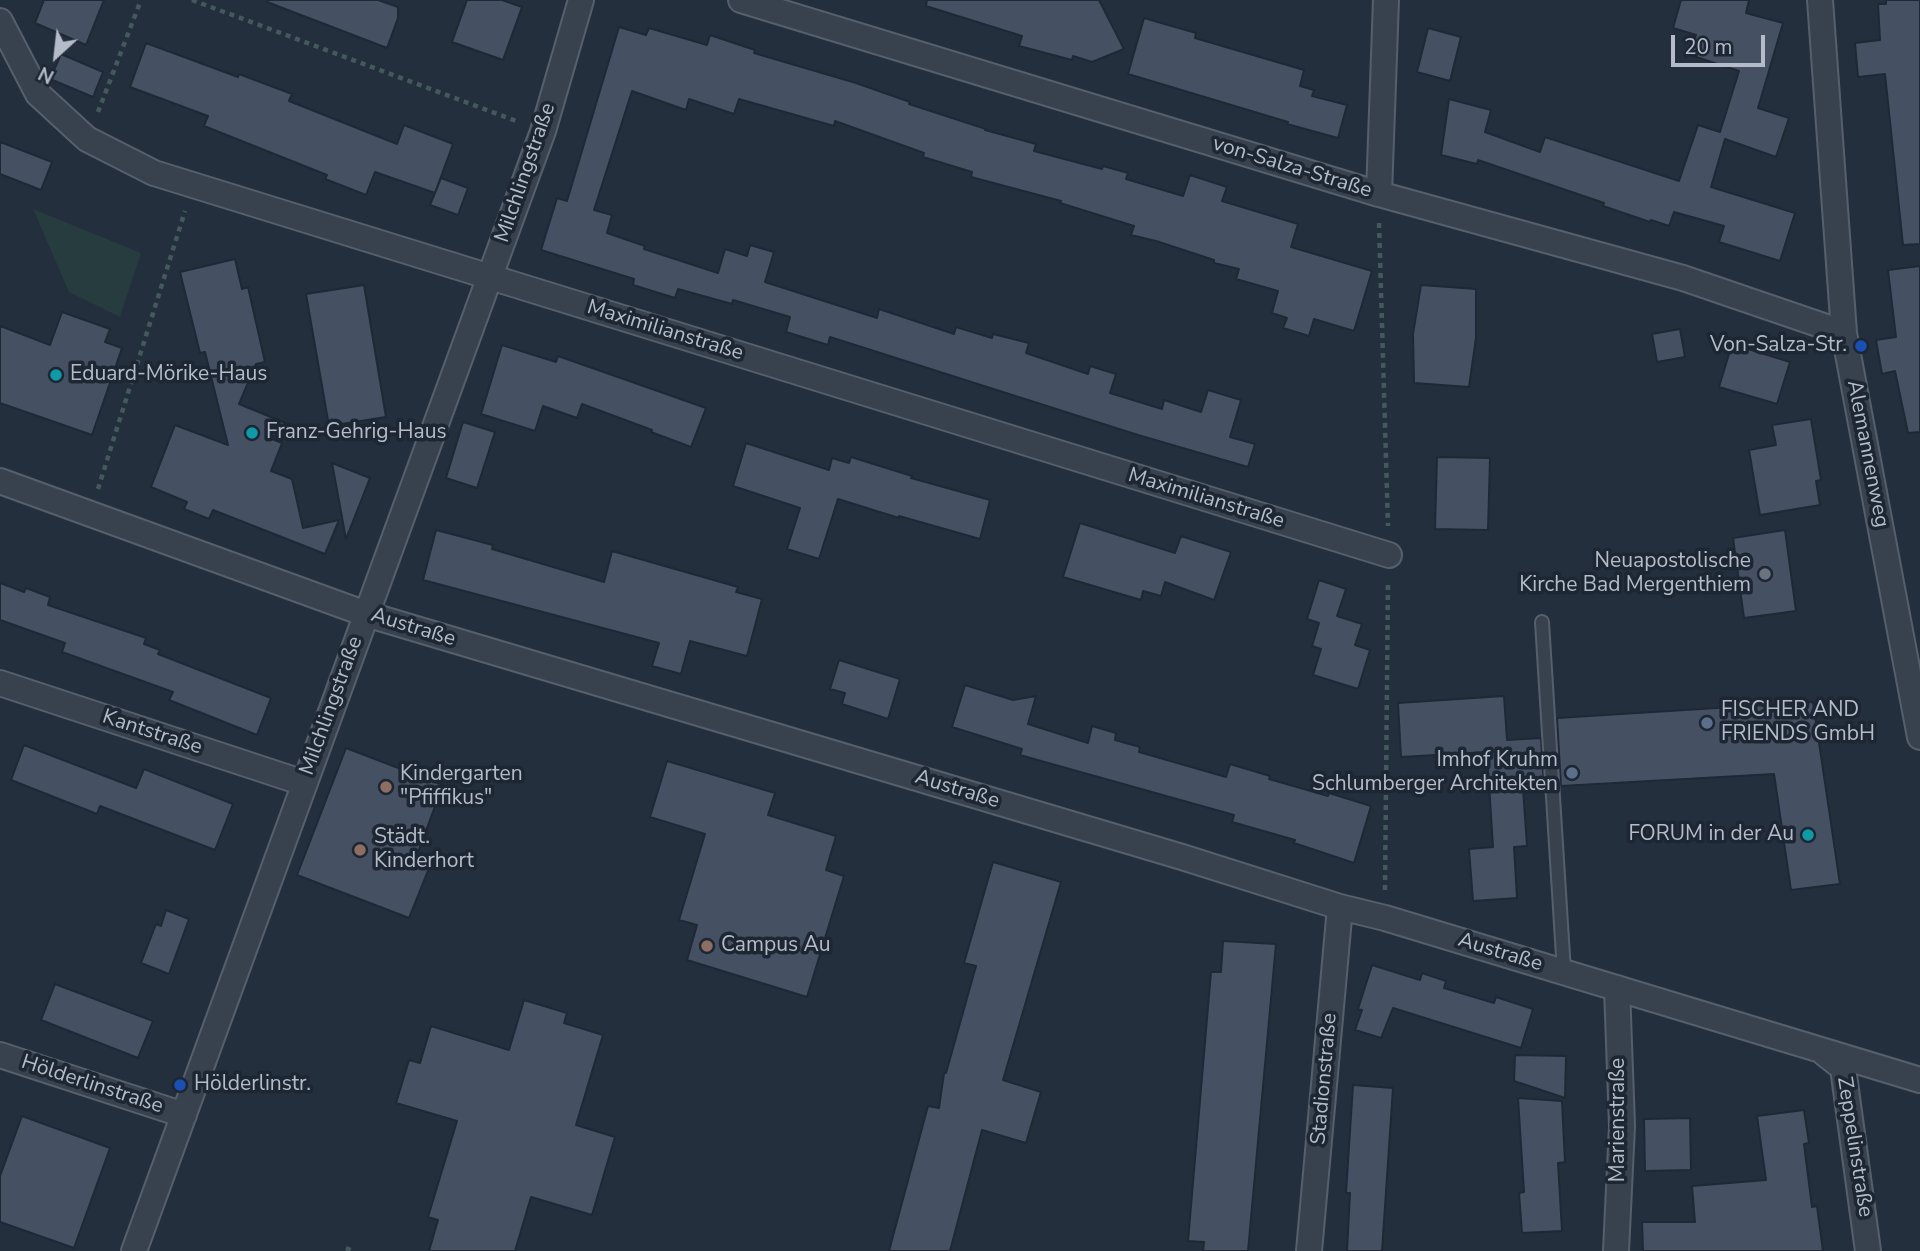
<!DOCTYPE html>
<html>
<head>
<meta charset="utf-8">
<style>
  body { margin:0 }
  #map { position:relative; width:1920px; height:1251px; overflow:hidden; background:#242f3e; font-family:"Nunito Sans",sans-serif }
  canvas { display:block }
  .north { position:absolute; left:21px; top:21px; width:70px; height:70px; -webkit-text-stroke:5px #1d2633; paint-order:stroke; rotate:207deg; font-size:19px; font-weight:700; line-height:28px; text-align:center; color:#b4bcc9 }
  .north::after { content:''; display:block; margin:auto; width:24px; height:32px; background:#b4bcc9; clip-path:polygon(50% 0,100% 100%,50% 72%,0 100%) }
  .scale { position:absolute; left:1671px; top:35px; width:94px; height:32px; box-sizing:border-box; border:4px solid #b4bcc9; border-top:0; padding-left:9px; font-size:21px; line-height:24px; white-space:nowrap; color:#b4bcc9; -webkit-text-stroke:5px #1d2633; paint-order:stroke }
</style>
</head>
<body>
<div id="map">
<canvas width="1920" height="1251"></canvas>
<div class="north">N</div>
<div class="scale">20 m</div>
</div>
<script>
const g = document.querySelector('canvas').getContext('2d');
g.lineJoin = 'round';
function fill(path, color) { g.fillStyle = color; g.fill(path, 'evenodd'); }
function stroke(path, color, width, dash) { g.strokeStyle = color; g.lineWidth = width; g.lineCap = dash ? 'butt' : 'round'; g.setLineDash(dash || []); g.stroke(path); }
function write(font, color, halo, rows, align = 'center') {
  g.font = font + ' "Nunito Sans",sans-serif'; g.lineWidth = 7; g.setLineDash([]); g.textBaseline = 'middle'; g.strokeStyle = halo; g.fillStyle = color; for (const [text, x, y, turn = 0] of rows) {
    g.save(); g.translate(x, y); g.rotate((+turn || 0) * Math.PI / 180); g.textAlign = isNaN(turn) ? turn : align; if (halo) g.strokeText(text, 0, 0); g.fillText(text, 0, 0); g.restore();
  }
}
fill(new Path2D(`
  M33,209L141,253L120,317L69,292Z`), '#263c3f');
const building = new Path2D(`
  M44,0H104L86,45L35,23Z
  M268,0H378L398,7V18L387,48L267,2Z
  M467,0H502L522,7L503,60L452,42Z
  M927,0H1099L1124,49L1092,62L1073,56L1072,60L1019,46L1022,36L926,6Z
  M1681,0H1749L1746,13L1783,23L1758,108L1789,118L1776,157L1725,139L1711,187L1795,213L1780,261L1719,242L1724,226L1674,212L1669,226L1651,220L1650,222L1603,206L1604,203L1478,160L1477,164L1441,155L1449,99L1491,110L1485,132L1540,152L1545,137L1679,181L1698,125L1720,132L1739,71L1690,55L1696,35L1673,28Z
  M1886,0H1920V244L1903,245L1885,74L1858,77L1855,43L1880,40L1878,4H1886Z
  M1144,18L1196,33L1195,38L1304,70L1300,86L1314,90L1312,96L1347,105L1338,138L1287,124L1288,122L1128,74Z
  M619,27L646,35L649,28L707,45L710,35L755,50L754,53L856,83L910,102L909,104L986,129L985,130L1036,144L1034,151L1102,169L1103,166L1128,173L1126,179L1183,196L1190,175L1227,187L1222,201L1298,224L1291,247L1372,271L1354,331L1314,319L1309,336L1283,328L1287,318L1272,313L1278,291L1236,279L1239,269L1214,263V260L1156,241L1131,235L1134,226L1060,203L1061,201L971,177L972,172L923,157L924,153L835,121L834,126L739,99L734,114L689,99L686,110L632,91L594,210L612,215L607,233L645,246L644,249L718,273L725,249L747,256L750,245L774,252L765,282L877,318L879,309L954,334L956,327L992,338L993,334L1029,343L1026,353L1088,374L1090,366L1116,374L1110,393L1162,409L1164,400L1201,412L1208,390L1241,400L1230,437L1255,444L1248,467L1138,435L830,337L828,345L786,332L790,317L733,300L732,304L678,289L675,298L633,285L634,279L541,250L557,198L567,201Z
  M1428,28L1461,37L1450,81L1417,72Z
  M146,43L238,77L239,74L292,94L289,101L397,144L404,125L453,144L435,193L375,172L366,195L325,179L327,175L204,126L208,116L130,87Z
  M61,54L103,72L93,97L50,79Z
  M0,142L52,162L41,190L0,174Z
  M441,178L468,188L458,215L430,205Z
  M235,259L242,289L248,287L265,362L256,364L239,404L305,431L267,437L282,443L271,471L292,479L303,528L339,520L325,554L213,510L209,519L184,509L187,502L151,487L175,425L228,445L205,352L200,353L180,272Z
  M1920,266V432L1908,433L1895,371L1882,374L1876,340L1896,337L1888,270Z
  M364,285L386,417L329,426L306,294Z
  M1421,285L1476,289V338L1469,387L1414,383L1413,334Z
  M62,312L110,329L105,342L122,348L92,435L0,403V326L50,345Z
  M1680,329L1685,357L1657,362L1652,334Z
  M1732,344L1790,362L1777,404L1719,387Z
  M502,345L556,362L558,356L706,408L691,447L651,432L652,430L582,404L577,418L543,406L535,431L481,414Z
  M1811,419L1821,480L1816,481L1820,505L1760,515L1749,450L1776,445L1772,425Z
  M463,422L495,432L477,488L446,478Z
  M746,443L829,470L832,458L849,463L851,457L912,476L911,478L990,500L980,539L899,516V518L838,499L819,559L787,549L800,508L733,486Z
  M1437,457L1490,458L1488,530L1435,529Z
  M332,463L370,478L346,539Z
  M1080,523L1175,553L1181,536L1231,552L1214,600L1165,582L1161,596L1143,591L1141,600L1063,577Z
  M436,530L493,545L492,549L604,582L612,551L738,587L736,592L762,599L747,656L690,641L681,674L652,666L659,643L423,580Z
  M1785,530L1796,611L1744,618L1733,538Z
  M1319,580L1346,589L1337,616L1362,624L1355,645L1370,650L1358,689L1313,675L1321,649L1312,646L1319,623L1307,619Z
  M0,583L24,592L26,588L50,597L48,605L146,638L144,644L160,650L158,654L271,698L257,735L169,700L173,692L62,652L65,643L0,620Z
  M839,660L900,679L888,719L842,704L845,693L830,689Z
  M965,685L1013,700L1036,696L1028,724L1088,743L1092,726L1116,733L1115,740L1140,747L1139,752L1226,777L1230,764L1270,776L1269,779L1328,796L1329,793L1371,806L1354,863L1294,843L1295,840L1232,822L1234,815L1034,759L1020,755L1022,749L952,727Z
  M1504,696L1507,740L1541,738L1544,787L1523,788L1527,846L1514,847L1517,898L1473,901L1469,849L1493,847L1487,752L1401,757L1398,703Z
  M1813,702L1840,884L1791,890L1774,774L1561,786L1557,718Z
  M24,745L136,788L144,769L233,804L215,850L100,806L97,814L11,780Z
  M346,748L443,785L418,852L433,858L409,918L297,875Z
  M667,761L775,793L768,815L836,836L826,870L844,876L807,997L687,960L697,925L679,920L705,834L650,817Z
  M993,862L1061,882L1003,1080L1041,1092L1026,1143L982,1130L950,1251H889L928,1106L939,1108L944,1073H946L976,966L964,963Z
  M166,910L189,919L169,974L141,963L156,924L161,926Z
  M1223,941L1276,944L1248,1251H1203L1204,1242L1188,1241L1211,972H1221Z
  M1372,965L1420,980L1422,973L1446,981L1444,988L1494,1003L1496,997L1533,1009L1521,1048L1393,1008L1381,1038L1355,1030L1362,1010L1358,1009Z
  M55,984L153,1021L138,1058L41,1020Z
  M524,1000L567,1013L564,1023L603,1035L576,1125L615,1137L592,1215L531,1197L515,1251H429L438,1220L428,1217L457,1121L396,1103L409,1060L420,1063L431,1026L509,1050Z
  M1515,1055L1566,1056L1565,1098L1514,1081Z
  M1353,1085L1393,1088L1382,1251H1347L1350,1193H1346Z
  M1518,1098L1562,1101L1565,1162L1558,1163L1562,1231L1522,1233L1519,1193L1524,1192Z
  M1804,1110L1809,1143L1804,1144L1812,1207L1817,1206L1823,1251H1643L1642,1222H1695L1692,1186L1766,1180L1757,1116Z
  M22,1116L110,1148L74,1248L0,1222V1176Z
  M1690,1118L1691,1170L1645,1171L1644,1119Z`);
fill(building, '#455162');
stroke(building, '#1f2835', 2);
const service = new Path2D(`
  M1542,622L1564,972`);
const minor = new Path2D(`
  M741,0L1379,194L1683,278L1844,333
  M1820,0L1844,333L1920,737
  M0,21L38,94L87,139L154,173L1389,555
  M1379,194L1386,0
  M0,481L366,614L1182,857L1340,907L1385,918L1920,1080
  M0,683L304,783
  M1824,1053L1843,1068L1868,1251
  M0,1055L184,1115
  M134,1251L543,131L581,0
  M1309,1251L1340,907
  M1616,1251L1622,1126L1617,988`);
stroke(service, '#565f6c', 16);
stroke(minor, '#565f6c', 28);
stroke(new Path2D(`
  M192,0L519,122
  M98,112L141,0
  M1379,223L1388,526
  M98,489L185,211
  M1385,890L1388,580
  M346,1248L353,1251`), '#44595c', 4.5, [5, 5]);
stroke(service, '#38414e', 12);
stroke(minor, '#38414e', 24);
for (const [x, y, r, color] of [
  [1861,346,7,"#1a4fb4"],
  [56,375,7,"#0f9aa8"],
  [252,433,7,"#0f9aa8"],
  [1765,574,7,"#6b7280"],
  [1707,723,7,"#5c6f8a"],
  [1572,773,7,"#5c6f8a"],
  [386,787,7,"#8d6e63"],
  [1808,835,7,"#0f9aa8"],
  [360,850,7,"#8d6e63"],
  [707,946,7,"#8d6e63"],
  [180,1085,7,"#1a4fb4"]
]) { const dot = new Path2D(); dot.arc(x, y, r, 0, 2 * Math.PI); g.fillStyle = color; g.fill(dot); stroke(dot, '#1d2633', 2.5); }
write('21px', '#b4bcc9', '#1d2633', [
  ["von-Salza-Straße",1292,168,17],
  ["Milchlingstraße",526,173,-71],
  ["Maximilianstraße",665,331,17],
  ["Alemannenweg",1867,454,79],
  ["Maximilianstraße",1206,499,17],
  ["Austraße",413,628,17],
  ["Milchlingstraße",332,706,-70],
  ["Kantstraße",152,733,18],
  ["Austraße",957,790,17],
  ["Austraße",1500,953,17],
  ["Stadionstraße",1325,1079,-85],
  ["Hölderlinstraße",92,1085,18],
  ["Marienstraße",1619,1120,-90],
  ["Zeppelinstraße",1854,1147,81]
]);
write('21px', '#b4bcc9', '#1d2633', [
  ["Von-Salza-Str.",1847,346,"right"],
  ["Eduard-Mörike-Haus",70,375],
  ["Franz-Gehrig-Haus",266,433],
  ["Neuapostolische",1751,562,"right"],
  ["Kirche Bad Mergenthiem",1751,586,"right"],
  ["FISCHER AND",1721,711],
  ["FRIENDS GmbH",1721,735],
  ["Imhof Kruhm",1558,761,"right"],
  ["Schlumberger Architekten",1558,785,"right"],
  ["Kindergarten",400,775],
  ["\"Pfiffikus\"",400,799],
  ["FORUM in der Au",1794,835,"right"],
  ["Städt.",374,838],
  ["Kinderhort",374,862],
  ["Campus Au",721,946],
  ["Hölderlinstr.",194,1085]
], 'left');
</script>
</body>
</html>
